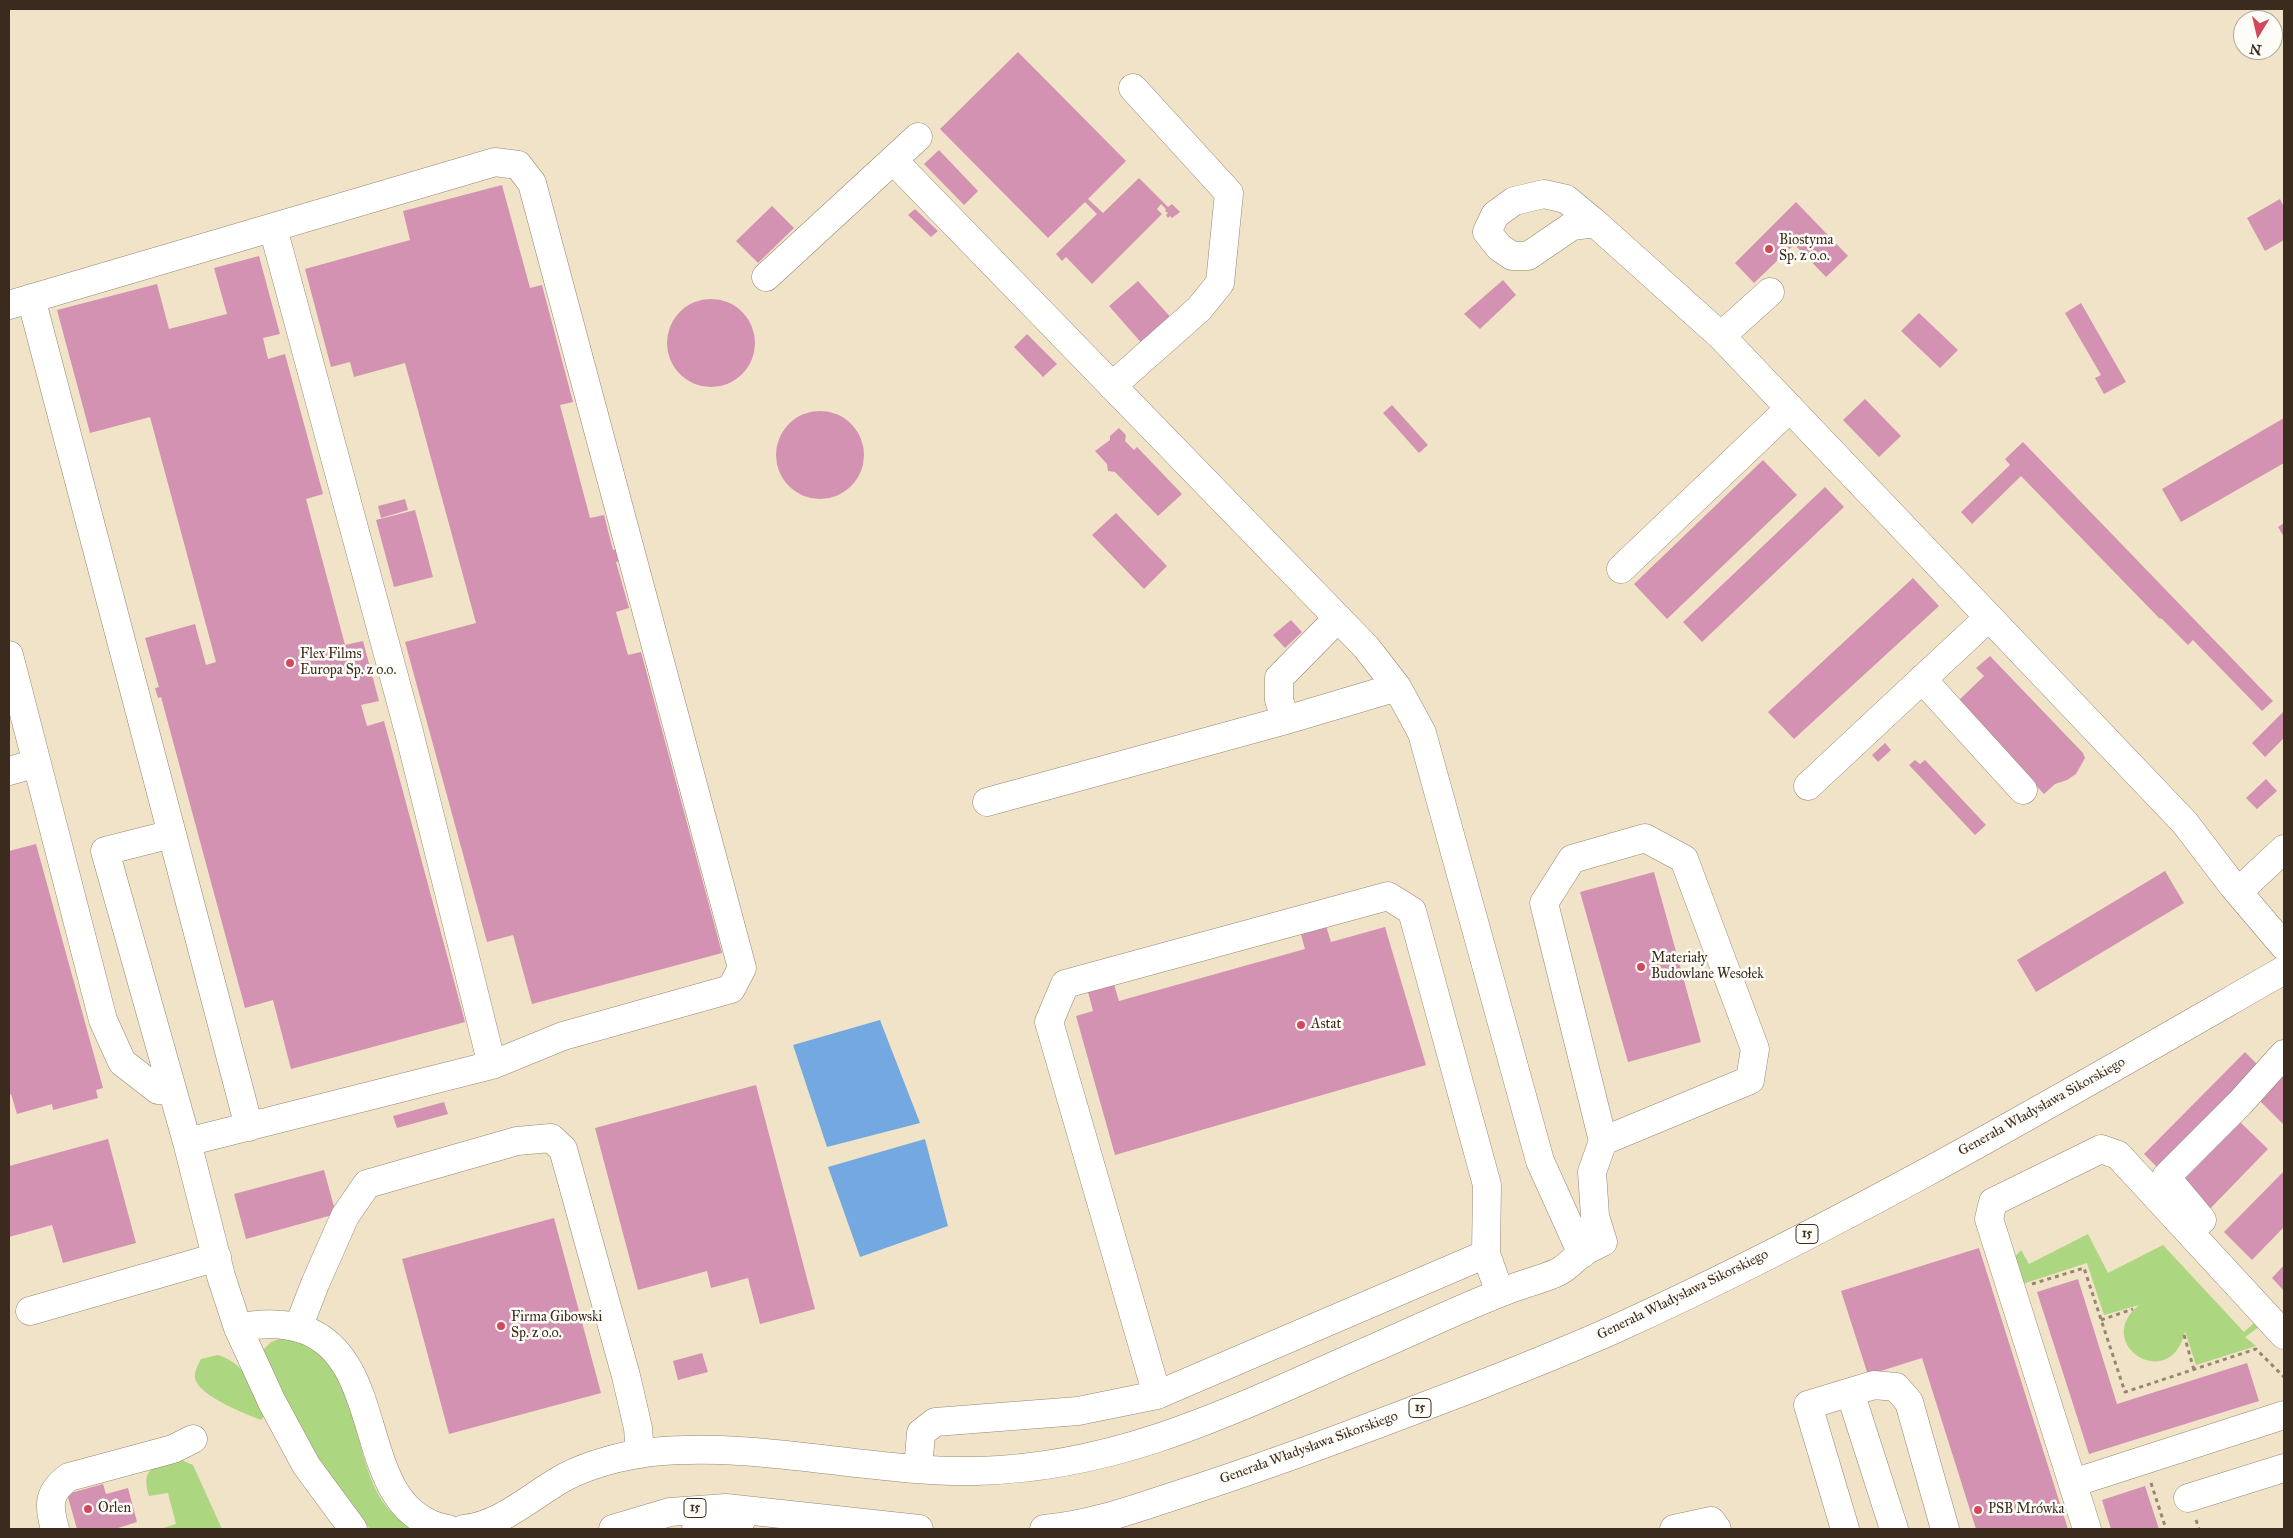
<!DOCTYPE html>
<html>
<head>
<meta charset="utf-8">
<style>
  body { margin:0 }
  #map { position:relative; width:2293px; height:1538px; overflow:hidden; background:#f1e3c7; font-family:"IM FELL Great Primer",serif }
  canvas { display:block }
  .frame { position:absolute; inset:0; border:10px solid #3b2a1e; pointer-events:none }
  .north { position:absolute; left:2233px; top:10px; width:50px; height:50px; box-sizing:border-box; background:#fdfcf7; border:1px solid #afa8a0; border-radius:50%; rotate:189deg; font-size:14px; font-weight:700; line-height:20px; text-align:center; color:#3b2a1e }
  .north::after { content:''; display:block; margin:auto; width:18px; height:22px; background:#d1495b; clip-path:polygon(50% 0,100% 100%,50% 72%,0 100%) }
</style>
</head>
<body>
<div id="map">
<canvas width="2293" height="1538"></canvas>
<div class="frame"></div>
<div class="north">N</div>
</div>
<script>
const g = document.querySelector('canvas').getContext('2d');
g.lineJoin = 'round';
function fill(path, color) { g.fillStyle = color; g.fill(path, 'evenodd'); }
function stroke(path, color, width, dash) { g.strokeStyle = color; g.lineWidth = width; g.lineCap = dash ? 'butt' : 'round'; g.setLineDash(dash || []); g.stroke(path); }
function write(font, color, halo, rows, align = 'center') {
  g.font = font + ' "IM FELL Great Primer",serif'; g.lineWidth = 5; g.setLineDash([]); g.textBaseline = 'middle'; g.strokeStyle = halo; g.fillStyle = color; for (const [text, x, y, turn = 0] of rows) {
    g.save(); g.translate(x, y); g.rotate((+turn || 0) * Math.PI / 180); g.textAlign = isNaN(turn) ? turn : align; if (halo) g.strokeText(text, 0, 0); g.fillText(text, 0, 0); g.restore();
  }
}
fill(new Path2D(`
  M2088,1234L2108,1273L2163,1245L2244,1332L2254,1323L2259,1327L2245,1337L2256,1346L2196,1365L2185,1331C2171,1395 2091,1344 2139,1305L2104,1315L2087,1263L2019,1285L2013,1259L2021,1250L2029,1264Z
  M282,1338C364,1350 347,1455 386,1506C393,1515 403,1522 412,1529H370C325,1477 295,1420 265,1359L264,1349L271,1342Z
  M218,1355C248,1365 253,1388 266,1414L261,1420C246,1414 198,1396 195,1378C194,1372 198,1365 201,1359Z
  M179,1459L193,1465L222,1529H160L176,1524L168,1493L149,1496C140,1467 155,1466 179,1459Z`), '#add681');
fill(new Path2D(`
  M880,1020L920,1123L827,1147L793,1045Z
  M925,1139L948,1226L860,1257L828,1167Z`), '#74a8e1');
fill(new Path2D(`
  M1018,52L1126,161L1088,199L1103,213L1139,178L1168,207L1172,204L1180,212L1172,218L1170,216L1168,218L1166,215L1168,213L1165,211L1166,209L1161,204L1157,209L1162,214L1092,284L1066,257L1062,261L1056,254L1097,214L1085,202L1048,238L940,129Z
  M939,150L978,191L964,205L924,164Z
  M502,185L530,288L542,285L573,402L560,405L590,518L604,515L613,550L617,549L620,561L616,562L629,608L616,612L628,655L641,652L722,953L532,1004L513,935L487,942L405,642L476,623L405,363L354,377L350,362L331,367L305,269L410,240L403,211Z
  M2280,199L2284,207V240L2265,251L2247,218Z
  M1796,202L1848,256L1826,277L1795,245L1802,237L1754,283L1735,263Z
  M772,206L794,228L758,263L736,241Z
  M915,209L938,231L931,237L908,215Z
  M259,256L280,334L263,338L268,359L285,354L323,494L306,499L345,645L363,641L379,701L361,705L367,726L384,721L465,1022L291,1069L273,1000L245,1008L161,697L158,698L155,688L159,687L145,638L195,624L206,665L216,662L150,417L90,433L57,310L157,284L169,329L227,314L214,268Z
  M1503,280L1516,295L1480,329L1464,314Z
  M1138,281L1174,321L1145,347L1109,306Z
  M667 343a44 44 0 1 1 88 0a44 44 0 1 1-88 0Z
  M2081,303L2126,382L2104,394L2095,378L2101,375L2065,313Z
  M1919,313L1958,350L1940,368L1901,331Z
  M1027,334L1057,364L1043,377L1014,347Z
  M1865,399L1901,436L1879,457L1843,420Z
  M1392,405L1428,445L1419,453L1383,413Z
  M776 455a44 44 0 1 1 88 0a44 44 0 1 1-88 0Z
  M2284,418V463L2181,522L2162,489Z
  M1119,428L1126,435L1125,441L1134,450L1137,447L1182,494L1158,516L1115,472L1108,471L1107,464L1095,451L1110,440V436Z
  M2023,442L2273,701L2262,711L2193,640L2188,645L2161,618L2160,619L2021,476L1972,524L1961,512L2010,465L2005,459Z
  M1763,460L1797,495L1667,619L1634,584Z
  M1825,487L1844,507L1702,642L1683,622Z
  M405,499L408,510L381,518L378,506Z
  M415,510L433,577L394,587L376,520Z
  M1116,513L1167,566L1144,589L1092,535Z
  M2284,523V537L2278,527Z
  M1913,578L1939,606L1794,739L1768,712Z
  M1291,620L1302,632L1285,648L1273,635Z
  M1990,656L2083,753L2085,758L2076,774L2067,780L2055,784L2044,794L1957,702L1984,676L1976,668Z
  M2283,712L2284,738L2265,757L2252,743Z
  M1885,743L1891,750L1878,762L1872,755Z
  M1915,760L1920,764L1925,760L1986,825L1975,835L1909,765Z
  M2266,779L2277,791L2257,809L2246,798Z
  M36,844L103,1088L96,1090L98,1098L53,1110L52,1104L17,1114L11,1094L9,1095V851Z
  M2165,871L2184,903L2036,992L2017,960Z
  M1654,872L1701,1042L1628,1062L1580,892Z
  M1324,919L1331,942L1385,927L1426,1065L1115,1155L1076,1016L1093,1011L1087,988L1113,981L1119,1001L1305,949L1299,927Z
  M2245,1052L2259,1066L2158,1168L2144,1154Z
  M2284,1070V1125L2257,1098Z
  M756,1085L815,1309L760,1324L748,1278L711,1288L707,1271L638,1290L595,1128Z
  M444,1102L448,1114L397,1128L393,1116Z
  M2240,1122L2268,1149L2205,1214L2177,1187Z
  M108,1139L136,1243L63,1263L52,1225L9,1237V1166Z
  M324,1170L336,1214L246,1239L234,1194Z
  M2284,1171V1227L2252,1260L2224,1232Z
  M554,1218L601,1393L449,1434L402,1259Z
  M1979,1248L2068,1529H1976L1922,1358L1868,1375L1841,1291Z
  M2284,1265V1291L2272,1278Z
  M2078,1279L2117,1404L2247,1363L2259,1401L2089,1454L2037,1292Z
  M702,1353L708,1372L678,1380L673,1361Z
  M103,1484L106,1494L128,1488L137,1522L115,1529H77L67,1494Z
  M2145,1486L2159,1529H2111L2102,1500Z`), '#d392b2');
const minor = new Path2D(`
  M893,160L1366,647L1397,687L1422,733L1540,1161L1582,1254
  M1595,223L1572,226L1528,256H1512L1499,247L1487,232L1495,215L1514,201L1544,194L1566,199L1595,223L1721,336L2185,823L2233,886L2284,946
  M766,277L918,137
  M31,298L249,1127
  M9,305L495,162L518,165L532,183L742,968L731,989L563,1036L492,1065
  M1721,336L1770,292
  M1112,386L1199,309L1220,283L1229,193L1133,88
  M1621,569L1790,408
  M9,655L103,1020L122,1062L158,1090L172,1091
  M1922,679L2023,790
  M1286,720L1279,700V678L1338,618
  M9,771L37,763
  M1808,786L1988,618
  M987,802L1286,720L1397,687
  M172,834L105,851L187,1142L221,1276L238,1328L272,1402L306,1465L353,1529
  M2238,892L2284,849
  M187,1142L492,1065L409,732L273,228
  M2202,1220L2166,1177L2240,1103L2284,1054
  M30,1311L217,1257
  M238,1328C261,1323 282,1322 305,1330C391,1363 352,1512 448,1529
  M298,1328L315,1284L345,1216L367,1184L517,1141L551,1138L563,1149L626,1376L638,1428L640,1454
  M1850,1392L1894,1529
  M1157,1395L1049,1022L1065,984L1388,896L1412,911L1487,1185L1486,1254L1500,1293
  M918,1469L921,1433L935,1422L1078,1411L1157,1395L1486,1254
  M2073,1483L2284,1415
  M2188,1498L2284,1468
  M55,1529C48,1505 48,1492 69,1477L173,1449L193,1439
  M464,1529C502,1525 532,1495 565,1477C590,1464 624,1455 652,1452C761,1441 869,1473 978,1471C1126,1467 1241,1406 1374,1348C1420,1328 1465,1306 1513,1288C1528,1282 1544,1279 1558,1272C1567,1268 1574,1259 1582,1253C1589,1249 1596,1245 1603,1242L1595,1216L1592,1172L1603,1141L1750,1080L1755,1049L1684,859L1645,838L1572,859L1544,903L1603,1141
  M1674,1529L1711,1521L1717,1529
  M1845,1529L1808,1405L1874,1385L1896,1387L1909,1402L1945,1529
  M2087,1529L1989,1219L1993,1202L2101,1149L2118,1155L2284,1335`);
const major = new Path2D(`
  M613,1529L670,1512L726,1508L919,1529
  M696,1529L741,1521
  M1044,1529C1092,1525 1137,1508 1183,1493C1239,1475 1295,1455 1351,1434C1439,1401 1527,1368 1613,1330C1844,1225 2064,1096 2284,970`);
stroke(minor, '#968672', 29);
stroke(major, '#968672', 29);
stroke(new Path2D(`
  M2032,1284L2084,1268L2125,1392L2256,1349L2284,1377
  M2101,1320L2133,1309
  M2184,1335L2194,1370
  M2151,1483L2166,1529
  M2196,1520L2199,1529`), '#968672', 3, [4, 4]);
stroke(minor, '#fff', 28);
stroke(major, '#fff', 28);
for (const [x, y, r, color] of [
  [1769,249,5,"#d1495b"],
  [290,663,5,"#d1495b"],
  [1641,967,5,"#d1495b"],
  [1301,1025,5,"#d1495b"],
  [501,1326,5,"#d1495b"],
  [88,1509,5,"#d1495b"],
  [1978,1510,5,"#d1495b"]
]) { const dot = new Path2D(); dot.arc(x, y, r, 0, 2 * Math.PI); g.fillStyle = color; g.fill(dot); stroke(dot, '#fdfcf7', 2); }
for (const [x, y, w] of [
  [1807,1234,22],
  [1420,1408,22],
  [695,1508,22]
]) { const box = new Path2D(); box.roundRect(x - w / 2, y - 9.5, w, 19, 4); g.fillStyle = '#fdfcf7'; g.fill(box); stroke(box, '#3b2a1e', 1); }
write('bold 12px', '#3b2a1e', null, [
  ["15",1807,1234],
  ["15",1420,1408],
  ["15",695,1508]
]);
write('14px', '#3b2a1e', '#fdfcf7', [
  ["Biostyma",1779,241],
  ["Sp. z o.o.",1779,257],
  ["Flex Films",300,655],
  ["Europa Sp. z o.o.",300,671],
  ["Materiały",1651,959],
  ["Budowlane Wesołek",1651,975],
  ["Astat",1311,1025],
  ["Firma Gibowski",511,1318],
  ["Sp. z o.o.",511,1334],
  ["Orlen",98,1509],
  ["PSB Mrówka",1988,1510]
], 'left');
write('14px', '#3b2a1e', '#fdfcf7', [
  ["Generała Władysława Sikorskiego",2042,1107,-29],
  ["Generała Władysława Sikorskiego",1683,1295,-26],
  ["Generała Władysława Sikorskiego",1309,1448,-20]
]);
</script>
</body>
</html>
